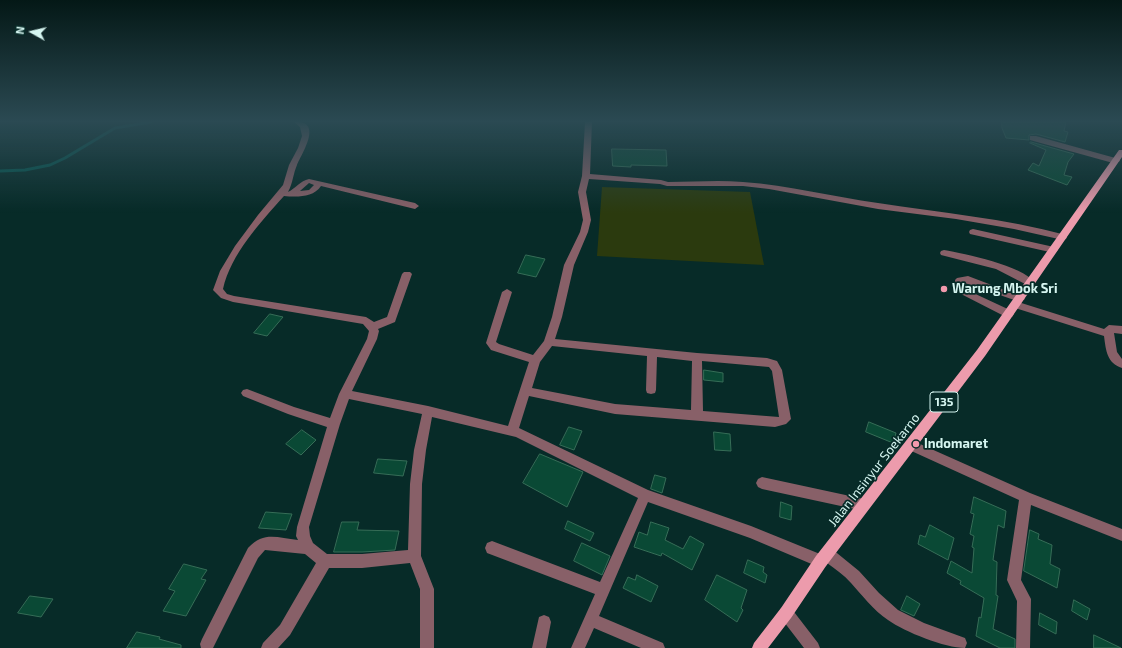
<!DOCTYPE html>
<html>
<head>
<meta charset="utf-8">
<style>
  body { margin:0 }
  #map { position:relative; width:1122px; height:648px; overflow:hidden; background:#072b28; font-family:"Exo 2",sans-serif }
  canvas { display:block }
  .north { position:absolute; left:12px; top:12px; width:40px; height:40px; -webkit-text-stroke:3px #072b28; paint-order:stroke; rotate:278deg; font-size:11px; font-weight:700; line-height:16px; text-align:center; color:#d5f5f0 }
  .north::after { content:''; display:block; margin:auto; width:14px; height:18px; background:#d5f5f0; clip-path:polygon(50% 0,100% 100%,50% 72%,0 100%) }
</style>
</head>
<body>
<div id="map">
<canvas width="1122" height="648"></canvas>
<div class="north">N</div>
</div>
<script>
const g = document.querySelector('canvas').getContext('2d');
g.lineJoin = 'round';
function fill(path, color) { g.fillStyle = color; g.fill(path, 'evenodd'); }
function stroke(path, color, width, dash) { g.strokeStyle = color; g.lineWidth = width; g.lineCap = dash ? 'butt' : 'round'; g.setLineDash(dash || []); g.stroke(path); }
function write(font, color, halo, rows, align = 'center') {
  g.font = font + ' "Exo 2",sans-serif'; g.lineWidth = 3.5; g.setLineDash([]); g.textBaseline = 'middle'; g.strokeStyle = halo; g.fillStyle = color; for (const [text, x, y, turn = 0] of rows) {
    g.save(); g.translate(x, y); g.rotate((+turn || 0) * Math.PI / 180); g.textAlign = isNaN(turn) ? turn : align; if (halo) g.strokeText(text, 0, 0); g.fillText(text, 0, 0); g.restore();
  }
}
fill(new Path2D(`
  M602,187L750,192L764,265L597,256Z`), '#2b3a0e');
stroke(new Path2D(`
  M0,171L25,170L50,165L65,158L115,128L151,122`), '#065650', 3);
const building = new Path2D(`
  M1002,122H1066L1064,131L1068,132L1065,142L1036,134L1029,135V140L1006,138L1002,128Z
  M1031,142L1074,154L1068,162L1064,175L1072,177L1067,185L1028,170L1033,163L1039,166L1046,150L1030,143Z
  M612,149L666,150L667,166L631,165V167L613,166Z
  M526,255L545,259L536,277L518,273Z
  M270,314L283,317L267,336L254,333Z
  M704,370L723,373V382L704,380Z
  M869,422L896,433L893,443L866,432Z
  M569,427L582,431L574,450L560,445Z
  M302,430L316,440L301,455L286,444Z
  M714,432L730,434L731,451L715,450Z
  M540,454L583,472L567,507L523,483Z
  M378,459L407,461L403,476L374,473Z
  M655,475L666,478L662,493L651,489Z
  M974,497L1006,511L1004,528L998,525L993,560L997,562L996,595L998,596L993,629L1015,639V648H1000L976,636L979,617L981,618L984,598L960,584L961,581L947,573L951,561L972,573L974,548L972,547L974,536L970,534L974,514L971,513Z
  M781,502L792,506L791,520L780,517Z
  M266,512L292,514L286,530L259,528Z
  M568,521L594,533L590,541L565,529Z
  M342,522H359L357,530L399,531L395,550L362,552H334Z
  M651,522L669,528L665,540L683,549L690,536L704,544L692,570L662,553L661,556L634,547L639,532L647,535Z
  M930,525L954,538L948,560L918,544L920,535L925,537Z
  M1030,530L1039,534L1038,539L1052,545L1050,564L1060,569L1057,588L1024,571Z
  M582,543L610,556L602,575L574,561Z
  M748,560L764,567L763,572L767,575L765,583L744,573Z
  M184,564L207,570L201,579L206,580L186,616L163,611L175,591L169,589Z
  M637,575L658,586L651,602L623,588L628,577L635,580Z
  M717,575L747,590L741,608L743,610L737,622L705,600Z
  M30,596L53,599L41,617L18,613Z
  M907,596L920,604L914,616L901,610Z
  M1074,600L1090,609L1087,620L1072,611Z
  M1040,613L1057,622L1056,634L1039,625Z
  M137,632L160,637L159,639L181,645V648H127Z
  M1094,635L1121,648H1094Z`);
fill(building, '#0a4935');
stroke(building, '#366d57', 1);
fill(new Path2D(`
  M294,122C324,120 302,153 297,165C293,174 293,183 288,192C296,188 300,181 309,179L415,203L419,206L415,209L321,186C313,198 296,197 284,196C260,223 231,254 223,289L227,294L234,296L366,317L374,322L387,317L402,274L404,272H410L412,274L396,319L395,322L378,329L379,331L377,339L352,391L428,406L508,426L529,362L491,350L486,343L502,292L507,289L512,292L496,342L499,344L533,355L544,341L552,317L564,265L580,232L583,220L578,192L582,176L585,122H592L590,174L661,180L668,182C693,182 718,180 743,182C789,185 833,197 878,203C941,213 1004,218 1066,235L1067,237L1066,239L1063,240L1014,229L956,219L878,209L769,189L743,186H667L660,184L589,179L586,192L591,220L588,232L574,265L562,317L555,339L697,353L767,358L777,361L782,370L791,419L786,424L775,427L615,414L529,396L519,428L648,490L751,526L820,554L822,549L827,547L832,549L859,571L879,593L898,610L924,623L965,638L967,643L965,648C945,648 905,632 888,620C873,610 862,595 851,583C844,575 835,569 827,563L826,566L821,568L750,538L648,502L599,616L663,643L665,648H641L594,628L585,648H571L595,594L487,553L485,548L487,543L492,541L600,582L638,498L516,437L432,417L426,450L422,484L421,556L434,589V648H420V589L410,563L362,568H329L290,635L278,648H261L263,643L280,625L316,563L305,554L265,550L258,558L213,648H201L200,644L202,639L248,548C264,531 277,538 298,540L296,536L297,527L327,427L288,414L243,396L241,393L243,390L247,389L294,407L330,418L339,394L367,339L369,331L363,324L233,302L221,298L213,290L220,271L235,246L258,215L283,185L289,165L298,148L302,136L300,127ZM309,183L314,185L309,190L300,191ZM552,346L647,356L646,390L647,393L651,394L655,393L656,390L657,357L692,361L691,410L615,404L532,388L540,362ZM702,361L769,367L772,371L779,417L703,411ZM349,399L422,414L414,450L410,484L408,550L362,554H327L313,543L310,536L309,527L340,424Z
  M1030,136H1036L1119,159L1120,161L1116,163H1113L1030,140Z
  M973,229L1054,247L1058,250L1054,253L970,234L969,232L970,230Z
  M944,250C965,254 1022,265 1035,283L1030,286L1027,285L996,269L941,255L940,253L941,251Z
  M968,276L1023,297L1025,299L1020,302L965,283L966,288L969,291L1012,311L1014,314L1012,317H1006L963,295L956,289L955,280L957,278Z
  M1015,301L1104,329L1109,325L1122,326V334L1114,333L1117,352L1122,359V368C1107,363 1106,351 1104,336L1012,307L1010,305L1012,303Z
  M911,440L1030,493L1122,529V541L1031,505L1021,580L1031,599L1030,648H1016L1017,601L1007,580L1019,500L907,449L905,445L907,441Z
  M762,477L864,499L868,501L870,505L868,509L864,511L762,489L758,487L756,483L758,479Z
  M786,606L791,608L818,643L820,648H804L781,618L779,613L781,608Z
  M544,615L549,617L551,622L546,648H532L539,617Z`), '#886068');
fill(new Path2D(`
  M1119,150H1122V157L985,356L826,566L791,618L768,648H752L754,643L781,608L816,556L977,350Z`), '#ec9bac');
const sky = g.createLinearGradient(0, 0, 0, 213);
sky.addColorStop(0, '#041816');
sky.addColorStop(0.57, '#2b4a53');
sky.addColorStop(1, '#2b4a5300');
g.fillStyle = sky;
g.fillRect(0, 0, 1122, 213);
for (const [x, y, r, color] of [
  [944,289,4,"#f29aad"],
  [916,444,4,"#f29aad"]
]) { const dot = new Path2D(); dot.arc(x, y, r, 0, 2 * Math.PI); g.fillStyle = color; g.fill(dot); stroke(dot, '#072b28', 1.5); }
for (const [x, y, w] of [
  [944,402,28]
]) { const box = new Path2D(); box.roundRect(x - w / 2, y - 10, w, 20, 3); g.fillStyle = '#072b28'; g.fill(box); stroke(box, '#d5f5f0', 1); }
write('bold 12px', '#d5f5f0', null, [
  ["135",944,402]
]);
write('bold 13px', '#d5f5f0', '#072b28', [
  ["Warung Mbok Sri",952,289],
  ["Indomaret",924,444]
], 'left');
write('13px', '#d5f5f0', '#072b28', [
  ["Jalan Insinyur Soekarno",874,470,-52]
]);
</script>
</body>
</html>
